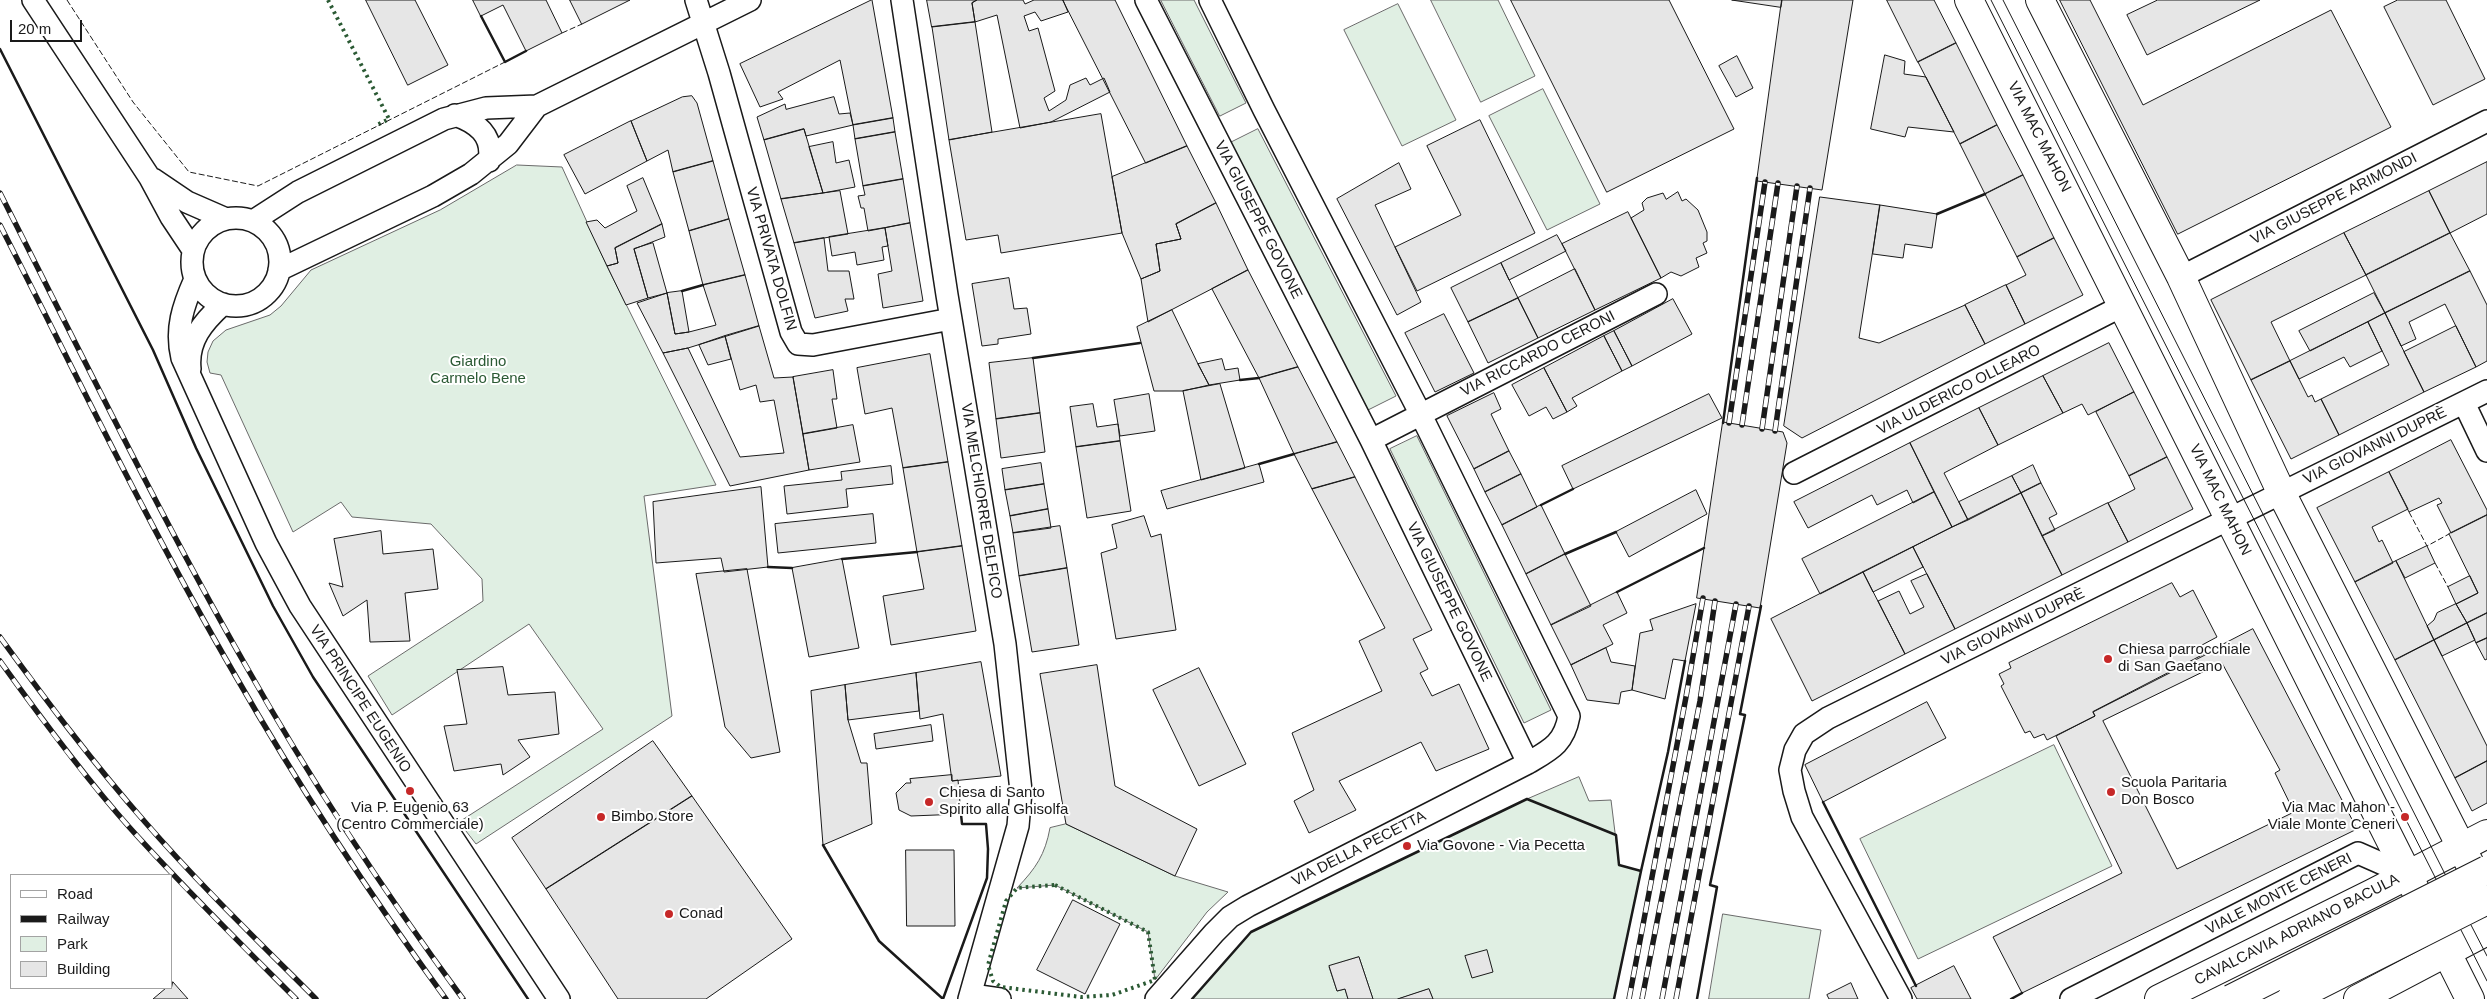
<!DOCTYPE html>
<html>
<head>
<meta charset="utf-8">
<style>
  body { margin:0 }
  #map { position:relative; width:2487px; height:999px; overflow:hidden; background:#fff; font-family:Arial,sans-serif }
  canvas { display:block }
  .legend { position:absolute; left:10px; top:874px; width:162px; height:115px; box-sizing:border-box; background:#fff; border:1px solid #a3a3a3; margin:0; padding:6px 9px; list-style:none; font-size:15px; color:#1a1a1a }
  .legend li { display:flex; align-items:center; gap:10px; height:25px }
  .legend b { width:25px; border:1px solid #a3a3a3 }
  .scale { position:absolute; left:10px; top:20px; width:72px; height:22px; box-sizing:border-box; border:2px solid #1a1a1a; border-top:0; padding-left:6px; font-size:15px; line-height:18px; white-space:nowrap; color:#1a1a1a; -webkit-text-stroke:4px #fff; paint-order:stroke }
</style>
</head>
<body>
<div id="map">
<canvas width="2487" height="999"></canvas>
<ul class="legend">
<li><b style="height:6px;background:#fff"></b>Road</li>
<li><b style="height:6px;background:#1a1a1a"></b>Railway</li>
<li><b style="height:14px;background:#e0efe3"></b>Park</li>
<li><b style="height:14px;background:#e6e6e6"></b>Building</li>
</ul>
<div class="scale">20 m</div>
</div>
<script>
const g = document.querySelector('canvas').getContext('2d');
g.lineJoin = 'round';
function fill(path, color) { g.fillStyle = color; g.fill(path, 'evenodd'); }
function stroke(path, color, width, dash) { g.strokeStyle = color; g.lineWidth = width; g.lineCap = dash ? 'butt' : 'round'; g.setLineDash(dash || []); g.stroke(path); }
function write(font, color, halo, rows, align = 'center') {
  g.font = font + ' Arial,sans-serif'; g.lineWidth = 4; g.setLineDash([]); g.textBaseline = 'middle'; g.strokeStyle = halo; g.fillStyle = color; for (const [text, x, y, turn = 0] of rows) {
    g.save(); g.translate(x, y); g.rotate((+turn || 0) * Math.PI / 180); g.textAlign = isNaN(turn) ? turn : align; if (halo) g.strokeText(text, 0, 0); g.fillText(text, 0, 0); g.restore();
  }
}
const green = new Path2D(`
  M1161,0H1194L1246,103L1220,116Z
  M1431,0H1498L1535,76L1481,102Z
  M1398,4L1456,120L1402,146L1344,30Z
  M1543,89L1600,204L1547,230L1489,116Z
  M1258,129L1396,396L1368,410L1230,143Z
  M517,165L562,167L607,266L716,485L644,496L672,716L476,844L459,822L603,729L529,624L392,715L368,676L483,601L482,579L431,524L352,517L341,502L293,532L221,375L210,373L207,362L208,352L213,341L226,330L270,315L281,306L311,270L440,210Z
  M1417,436L1551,710L1524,723L1390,449Z
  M2054,745L2112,866L1918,959L1860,839Z
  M1579,777L1589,801L1611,800L1619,865L1641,871L1614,999H1433L1429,989L1398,999H1373L1359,957L1329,967L1337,991L1345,989L1348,999H1192L1251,932L1527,799Z
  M1066,824L1175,876L1228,892L1207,912L1155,980L1148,932L1055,885L1017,888C1036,868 1045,855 1050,828Z
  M1723,914L1821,930L1809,999H1709Z`);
fill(green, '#e0efe3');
stroke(green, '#6a6a6a', 1);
const building = new Path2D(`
  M366,0H415L448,65L408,85Z
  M473,0H546L562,33L526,51L503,5L481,16Z
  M570,0H630L582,24Z
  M872,0L893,118L853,125L840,60L778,92L783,99L760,107L740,64Z
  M927,0H977L972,3L975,22L932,27Z
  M977,0H1023L1025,4L1034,0H1063L1068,12L1041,21L1035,12L1024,16L1029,31L1038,28L1055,91L1044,98L1049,111L1066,100L1070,85L1086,78L1090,85L1104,78L1110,92L1051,122L1020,128L997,15L975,22L972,3Z
  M1063,0H1115L1187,146L1146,163Z
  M1511,0H1669L1734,129L1607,192Z
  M1732,0H1782L1781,7Z
  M1782,0H1853L1822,190L1757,181Z
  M1887,0H1934L1956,43L1918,62Z
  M2060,0H2090L2143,105L2331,10L2391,127L2178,234Z
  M2158,0H2260L2147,55L2127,15Z
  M2398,0H2446L2485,79L2433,105L2384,7Z
  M975,22L992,132L949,140L932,27Z
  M1956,43L1997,125L1960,144L1918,62Z
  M1885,55L1905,61L1904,74L1926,77L1954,132L1908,127L1905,137L1871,129Z
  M1737,56L1753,88L1736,97L1719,66Z
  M692,96L697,103L713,161L673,172L668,150L647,161L631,121L682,97Z
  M834,97L839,114L850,113L853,125L806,136L804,129L764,140L757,117L785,104L786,109Z
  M1101,114L1122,233L1001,253L998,235L966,240L949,140Z
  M893,118L895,132L855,139L853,125Z
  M1480,120L1535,233L1417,291L1395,247L1461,215L1427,146Z
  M631,121L647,161L585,194L564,155Z
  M1997,125L2023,175L1985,194L1960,144Z
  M804,129L823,193L781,199L764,140Z
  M895,132L903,179L863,186L855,139Z
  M833,142L836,163L849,160L855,187L823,193L809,147Z
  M1187,146L1216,203L1176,224L1181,239L1156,244L1160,271L1141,279L1122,233L1112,177Z
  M713,161L729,219L689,231L673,172Z
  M2487,162V214L2450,233L2429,191Z
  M1399,163L1411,189L1375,205L1421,302L1397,315L1337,199Z
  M2023,175L2054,238L2017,257L1985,194Z
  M643,178L662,224L615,248L618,263L607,266L586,222L597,220L605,228L637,211L627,186Z
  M903,179L910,223L868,231L864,208H861L858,196L865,195L863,186Z
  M840,191L848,234L794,243L781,199Z
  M2429,191L2450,233L2366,275L2344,233Z
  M1678,192L1682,201L1686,199L1698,210L1707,232V241L1703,243L1707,253L1696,258L1699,267L1681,276L1671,272L1661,278L1631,218L1644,210L1642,203L1647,198L1663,193L1666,199Z
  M1820,197L1880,205L1859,338L1879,343L1965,305L1985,344L1802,438L1784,426Z
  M1216,203L1248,270L1148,322L1141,279L1160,271L1156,244L1181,239L1176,224Z
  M1880,205L1937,214L1932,248L1905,244L1903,258L1873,254Z
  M1628,212L1661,278L1595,310L1562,244Z
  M729,219L745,275L703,285L689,231Z
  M910,223L923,301L883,308L878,274L892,271L885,228Z
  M662,224L665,237L634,249L648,298L626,305L607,266L618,263L615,248Z
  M885,228L888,246L882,247L884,260L857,265L855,252L832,256L829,237Z
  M2344,233L2366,275L2271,322L2290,361L2251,380L2211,300Z
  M2450,233L2470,271L2385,313L2366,275Z
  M1557,235L1566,251L1509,280L1501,263Z
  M824,238L828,271H849L854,299H845L848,311L815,318L794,243Z
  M2054,238L2083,295L2025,324L2006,285L2026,275L2017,257Z
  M653,243L667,293L648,298L634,249Z
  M1501,263L1518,298L1468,322L1451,288Z
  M1575,269L1595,310L1538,338L1518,298Z
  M1248,270L1298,367L1259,378L1212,289Z
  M2470,271L2487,305V361L2476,367L2445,304L2409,322L2416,339L2401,346L2385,313Z
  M745,275L759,326L688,348L663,353L637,303L667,293L675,334L689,332L716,325L703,285Z
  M1009,278L1014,309L1027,308L1031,334L998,339V344L982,346L972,284Z
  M2006,285L2025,324L1985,344L1965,305Z
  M682,291L689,332L675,334L667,293Z
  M2374,293L2385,313L2310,351L2299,331Z
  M1518,298L1538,338L1488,363L1468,322Z
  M1673,299L1692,334L1632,366L1614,331Z
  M1172,310L1198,364L1209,385L1183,391H1154L1137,327Z
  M2385,313L2424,392L2339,435L2321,399L2389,365L2368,322Z
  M1444,314L1474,373L1435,392L1405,333Z
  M2368,322L2382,351L2350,367L2344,357L2299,379L2290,361Z
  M759,326L774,378L793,377L809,470L730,486L663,353L688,348L740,457L784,453L774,400L760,402L756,385L740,390L725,336Z
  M2456,326L2476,367L2424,392L2404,352Z
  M1614,331L1632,366L1622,371L1604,336Z
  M725,336L731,359L708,365L699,345Z
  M1604,336L1622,371L1572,398L1577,406L1567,412L1544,368Z
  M2109,343L2134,392L2088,415L2082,404L2063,413L2043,376Z
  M930,354L948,462L903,468L892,408L865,414L857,368Z
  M1033,358L1040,413L996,419L989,363Z
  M1222,359L1225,370L1238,368L1240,380L1209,385L1198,364Z
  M2290,361L2308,397L2312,395L2315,402L2321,399L2339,435L2291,459L2251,380Z
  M1298,367L1337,442L1294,454L1259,378Z
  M1544,368L1567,412L1553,419L1546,407L1529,416L1512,385Z
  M833,370L837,399H832L837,428L803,434L793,377Z
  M2043,376L2063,413L1998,445L1979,408Z
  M1220,384L1245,468L1201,480L1183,391Z
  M2134,392L2167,457L2129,476L2096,412Z
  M1494,393L1501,409L1491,414L1509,451L1474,469L1447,416Z
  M1149,394L1155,431L1120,436L1114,400Z
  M1709,394L1722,418L1573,489L1562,466Z
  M1093,404L1097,427L1118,424L1120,441L1076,447L1070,407Z
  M1979,408L1998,445L1944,473L1968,520L1952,527L1910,443Z
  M1040,413L1045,452L1001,458L996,419Z
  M1723,422L1783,432L1787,443L1760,608L1697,598Z
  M853,425L860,462L809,470L803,434Z
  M2451,440L2487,510V515L2451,533L2437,505L2442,503L2439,498L2409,512L2389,472Z
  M1120,441L1131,511L1087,518L1076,447Z
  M1337,442L1355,477L1312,489L1294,454Z
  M1910,443L1934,492L1913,503L1907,490L1877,505L1872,495L1808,528L1794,502Z
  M1509,451L1521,474L1485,492L1474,469Z
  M2167,457L2193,509L2128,542L2108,503L2135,489L2129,476Z
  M948,462L962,546L917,552L903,468Z
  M1041,463L1044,484L1005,490L1002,469Z
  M1259,464L1264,482L1167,509L1161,491Z
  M2033,465L2041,483L2021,493L2012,476Z
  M891,466L893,484L846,489L848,507L787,514L784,486L842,480L841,472Z
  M2389,472L2408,509L2372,527L2379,542L2382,540L2393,563L2355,582L2317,508Z
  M1521,474L1537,507L1502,525L1485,492Z
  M2012,476L2021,493L1968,520L1959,502Z
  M1355,477L1432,630L1413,639L1428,669L1420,673L1432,696L1459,684L1489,749L1436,771L1421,742L1339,781L1356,810L1309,833L1294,801L1314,790L1292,733L1382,691L1359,641L1385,628L1312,489Z
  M2041,483L2057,514L2049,518L2055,530L2042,536L2021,493Z
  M1044,484L1048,509L1010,516L1005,490Z
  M761,487L768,567L724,572L721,558L656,563L653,502Z
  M1696,490L1707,514L1629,557L1616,532Z
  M1934,492L1952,527L1820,594L1802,559Z
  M2021,493L2062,575L1955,629L1913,547Z
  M2108,503L2128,542L2062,575L2042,536Z
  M1541,505L1565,554L1526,574L1502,525Z
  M1048,509L1051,528L1013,533L1010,516Z
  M873,514L876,543L778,553L775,524Z
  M2487,515V613L2467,623L2456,604L2478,593L2449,534Z
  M1144,516L1151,537L1161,534L1176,630L1116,639L1101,553L1117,548L1112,525Z
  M1060,526L1067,568L1019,576L1013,533Z
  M381,531L383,554L433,549L438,589L405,593L410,641L370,642L367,600L343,616L329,583L343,587L334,539Z
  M962,546L976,631L891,645L883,596L924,589L917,552Z
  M2427,546L2435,563L2405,578L2396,561Z
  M1913,547L1923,567L1873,592L1863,572Z
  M1565,554L1591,606L1551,625L1526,574Z
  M842,559L859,648L809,657L792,568Z
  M2396,561L2434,640L2395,660L2355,582Z
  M1067,568L1079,645L1032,652L1019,576Z
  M747,569L780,752L751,758L725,727L696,574Z
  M1863,572L1905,654L1812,701L1771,619Z
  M1927,574L1955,629L1905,654L1878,601L1899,591L1910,614L1924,607L1911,581Z
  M2470,576L2478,593L2456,604L2448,587Z
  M2172,583L2180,597L2193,590L2217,637L2202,645L2207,654L2093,712L2095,716L2047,740L2044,734L2034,738L2030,731L2025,733L2001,686L2004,684L1999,674L2011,668L2009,663Z
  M1617,592L1627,613L1603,625L1613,644L1571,665L1551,625Z
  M1696,604L1685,661L1673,659L1665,699L1632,690L1640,633L1653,630L1650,620Z
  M2456,604L2467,623L2434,640L2427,626L2434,620L2437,613Z
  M2487,613V638L2476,643L2467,623Z
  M2467,623L2475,640L2442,656L2434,640Z
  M2253,629L2357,829L2022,993L1993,937L2122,873L2056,736L2095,716L2093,712ZM2222,663L2280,770L2275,773L2294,812L2177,869L2103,721Z
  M2487,638V659L2485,660L2476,643Z
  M2434,640L2487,746V761L2455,778L2395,660Z
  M1606,648L1611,662L1635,666L1632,690L1621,692L1619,704L1587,700L1571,665Z
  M981,662L1001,776L952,781L943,714L920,719L916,673Z
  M1097,665L1115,786L1197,829L1175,876L1066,824L1040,674Z
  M503,667L508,695L555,692L559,734L518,740L530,757L503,775L501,764L454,771L444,726L467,724L457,670Z
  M1199,668L1246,764L1199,786L1153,690Z
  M916,673L919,711L848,720L845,685Z
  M845,685L848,720L861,763H867L872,824L823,845L811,691Z
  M1927,702L1946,738L1823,802L1805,765Z
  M931,725L933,741L876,749L874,734Z
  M653,741L692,796L546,889L512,838Z
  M2487,761V803L2472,811L2455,778Z
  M952,775V781L958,780L961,814L911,816L899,810L896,793L906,783H911L910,779Z
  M692,796L792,939L706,999H618L546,889Z
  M906,850H954L955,926H907Z
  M1073,900L1120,924L1085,994L1037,970Z
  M1487,950L1493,972L1472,978L1465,956Z
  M1359,957L1373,999H1348L1345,989L1337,991L1329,966Z
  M1954,966L1971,999H1917L1911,988Z
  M173,982L188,999H153L166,988H171Z
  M1851,983L1858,999H1829L1827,995Z
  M1429,989L1433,999H1398Z`);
fill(building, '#e6e6e6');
stroke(building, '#1a1a1a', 1);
const minor = new Path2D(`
  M33,0L150,178L171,217L193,250
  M696,0L719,73L791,332L798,344L813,345L951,319
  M902,0L947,295L1005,644L1021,791L1018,826L969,999
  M1146,0L1371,440L1528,763
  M455,115C476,122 494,135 489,161
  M153,179L187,202L226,219
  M192 262a44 44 0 1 1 88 0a44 44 0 1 1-88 0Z
  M253,221L298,192L444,119L486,108L537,106L750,0
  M279,270L433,196L471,174L508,144L537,106
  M2181,277L2487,121
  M195,279C183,306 175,329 182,358L266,543L300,606L559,999
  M190,369C187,341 203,322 223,304
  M2464,403L2487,451
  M1371,440L1656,294
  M1794,473L2124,305
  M969,999L979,996L1000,999
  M1156,999L1214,933L1230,917L1248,906L1528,763C1550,750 1564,744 1569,716L1420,413L1264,110L1210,0
  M1901,999L1802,817L1794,791L1790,770L1795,750L1804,734L1828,718L2487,391
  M2071,999L2358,853L2408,875`);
const secondary = new Path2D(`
  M1969,0L2470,999
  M2040,0L2181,277L2282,494L2486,896`);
const primary = new Path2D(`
  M2159,999L2373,893L2487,834
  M2358,999L2487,931`);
stroke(minor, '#1a1a1a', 24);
stroke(secondary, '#1a1a1a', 30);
stroke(primary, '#1a1a1a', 30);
stroke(minor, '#fff', 21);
stroke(secondary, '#fff', 28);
stroke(primary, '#fff', 28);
stroke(new Path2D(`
  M1991,0L2437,881
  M2003,0L2446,876
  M2471,925L2487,956
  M2461,930L2487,981`), '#1a1a1a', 1);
const rail = new Path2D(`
  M0,193C80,351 158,512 246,666C311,781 385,893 463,999
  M0,225C77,376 150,529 235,675C299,787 370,895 446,999
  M1729,423L1765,182
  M1742,425L1778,183
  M1762,429L1797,186
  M1775,431L1810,188
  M0,637C46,700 93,763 145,822C199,884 258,941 316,999
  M0,661C41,718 83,775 130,828C183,887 240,943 296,999
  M1629,999L1686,697L1703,598
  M1642,999L1700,701L1715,601
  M1662,999L1736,604
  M1676,999L1749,606`);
stroke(rail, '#1a1a1a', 5.5);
stroke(rail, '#fff', 4, [11]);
const trunkBridge = new Path2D(`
  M2231,999L2487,870
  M2291,999L2487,900`);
stroke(trunkBridge, '#1a1a1a', 30, []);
stroke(trunkBridge, '#fff', 28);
stroke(new Path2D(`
  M328,0L389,119L375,126
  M1055,885L1148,932L1155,980L1112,995L1081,997L1001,987L993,981L988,965L1006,901L1017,888Z`), '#2b5a34', 4, [2.5, 4]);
stroke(new Path2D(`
  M67,0L133,102L189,172L258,186L505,62
  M562,33L582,24
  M2409,512L2427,546L2449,534
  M2435,563L2448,587`), '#1a1a1a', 1, [6, 2.5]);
stroke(new Path2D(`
  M481,16L505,62L526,51
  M0,49L153,350L196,448L273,606L313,677L528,999
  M1937,214L1985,194
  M682,291L703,285
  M1033,358L1140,343
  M1240,380L1259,378
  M1723,423L1757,178
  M1259,464L1294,454
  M1541,505L1573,489
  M1565,554L1616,532
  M842,559L917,552
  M768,567L792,568
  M1617,592L1704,548
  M1823,802L1916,986
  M823,845L879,941L943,999L987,878L988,849L986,824H962L961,814
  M1641,871L1668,752L1685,661
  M1192,999L1251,932L1527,799L1616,835L1619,865L1641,871L1614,999
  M1697,999L1717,887L1710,885L1745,715L1740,714L1761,606
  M2011,999L2022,993`), '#1a1a1a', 2.5);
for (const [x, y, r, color] of [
  [2108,659,5,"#c62828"],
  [410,791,5,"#c62828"],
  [2111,792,5,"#c62828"],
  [929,802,5,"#c62828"],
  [601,817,5,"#c62828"],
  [2405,817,5,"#c62828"],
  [1407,846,5,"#c62828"],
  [669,914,5,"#c62828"]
]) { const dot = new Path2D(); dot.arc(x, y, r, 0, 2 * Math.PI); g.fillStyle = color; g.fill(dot); stroke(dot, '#fff', 2); }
write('15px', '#1a1a1a', '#fff', [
  ["VIA MAC MAHON",2039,137,63],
  ["VIA GIUSEPPE ARIMONDI",2334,199,-27],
  ["VIA GIUSEPPE GOVONE",1258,220,63],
  ["VIA PRIVATA DOLFIN",771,259,74],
  ["VIA RICCARDO CERONI",1538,354,-27],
  ["VIA ULDERICO OLLEARO",1959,390,-27],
  ["VIA GIOVANNI DUPRÈ",2375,446,-26],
  ["VIA MAC MAHON",2220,500,64],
  ["VIA MELCHIORRE DELFICO",981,501,81],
  ["VIA GIUSEPPE GOVONE",1449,602,64],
  ["VIA GIOVANNI DUPRÈ",2013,627,-26],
  ["VIA PRINCIPE EUGENIO",360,699,57],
  ["VIA DELLA PECETTA",1359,849,-27],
  ["VIALE MONTE CENERI",2279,894,-27],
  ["CAVALCAVIA ADRIANO BACULA",2297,930,-27]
]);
write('15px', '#2b5a34', '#fff', [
  ["Giardino",478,362],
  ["Carmelo Bene",478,379]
]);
write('15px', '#1a1a1a', '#fff', [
  ["Chiesa parrocchiale",2118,650],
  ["di San Gaetano",2118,667],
  ["Scuola Paritaria",2121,783],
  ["Don Bosco",2121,800],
  ["Chiesa di Santo",939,793],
  ["Spirito alla Ghisolfa",939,810],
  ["Via P. Eugenio 63",410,808,"center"],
  ["(Centro Commerciale)",410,825,"center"],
  ["Via Mac Mahon -",2395,808,"right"],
  ["Viale Monte Ceneri",2395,825,"right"],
  ["Bimbo Store",611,817],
  ["Via Govone - Via Pecetta",1417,846],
  ["Conad",679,914]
], 'left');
</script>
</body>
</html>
